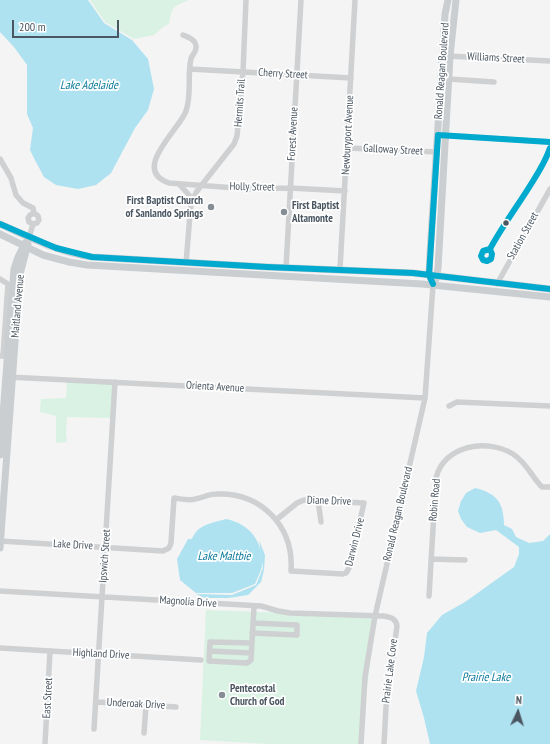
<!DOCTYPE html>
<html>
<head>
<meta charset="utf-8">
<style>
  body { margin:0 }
  #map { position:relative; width:550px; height:744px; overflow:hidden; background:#f4f4f4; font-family:"PT Sans Narrow",sans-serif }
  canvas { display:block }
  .north { position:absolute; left:498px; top:692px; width:40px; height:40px; -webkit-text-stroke:3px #fff; paint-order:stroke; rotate:4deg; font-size:11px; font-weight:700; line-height:16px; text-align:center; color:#4a5661 }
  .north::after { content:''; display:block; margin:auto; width:14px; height:18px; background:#4a5661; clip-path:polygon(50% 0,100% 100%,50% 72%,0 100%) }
  .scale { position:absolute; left:12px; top:20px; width:107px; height:18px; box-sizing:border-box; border:2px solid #4a5661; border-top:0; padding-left:5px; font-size:12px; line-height:14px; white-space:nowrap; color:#4a5661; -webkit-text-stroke:3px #fff; paint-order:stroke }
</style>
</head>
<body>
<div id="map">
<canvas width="550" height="744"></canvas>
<div class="north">N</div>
<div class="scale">200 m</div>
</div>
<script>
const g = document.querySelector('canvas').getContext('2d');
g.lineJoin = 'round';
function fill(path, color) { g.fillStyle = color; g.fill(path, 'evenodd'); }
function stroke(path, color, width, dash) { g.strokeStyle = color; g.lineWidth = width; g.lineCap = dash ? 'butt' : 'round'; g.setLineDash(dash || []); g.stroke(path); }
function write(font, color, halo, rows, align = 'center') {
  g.font = font + ' "PT Sans Narrow",sans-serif'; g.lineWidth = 3.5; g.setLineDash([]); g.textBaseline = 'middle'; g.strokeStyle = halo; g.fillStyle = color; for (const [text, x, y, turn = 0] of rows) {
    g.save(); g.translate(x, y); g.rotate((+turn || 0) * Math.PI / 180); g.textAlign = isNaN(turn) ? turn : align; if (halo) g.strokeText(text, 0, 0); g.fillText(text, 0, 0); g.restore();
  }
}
fill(new Path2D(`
  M90,0H189C172,7 172,7 169,24L163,27L154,35L134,39L105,22Z
  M67,382L113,384L111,418L67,417L66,433L67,442L56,443V416L40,412L41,399L66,398Z
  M206,610L375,616L361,744H270L200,740Z`), '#d9f2e3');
fill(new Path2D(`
  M0,0H88L104,23L132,40L148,59L154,89L148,110L135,128L111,173L96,185L78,189L56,185L44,177L36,162L30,150L33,128L27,114V65L14,47L0,32Z
  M475,488C496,493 504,502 504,525L512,529L516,537L529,543L543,541L550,534V744H430L424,718L416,691L424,657L427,633L442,615L465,602L514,567L519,554V547L496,530L480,533L467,527L461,519L458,511L461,501L466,493Z
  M226,519C250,524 263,541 262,566C261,572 257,578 255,584L232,593H196L180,580L177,559L188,539H192C198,524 212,523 226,519Z
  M259,540L265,555L264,570L261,582L248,595L228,598H205L196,594L232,595L256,585L263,568Z`), '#aee2f0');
stroke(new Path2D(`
  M183,35C188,37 195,39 196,46C197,52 192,54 191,59C187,76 192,94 186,111C180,129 130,170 169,183L249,189L290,188L345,191
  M447,56L550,61
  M190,69L351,78
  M449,79L494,82
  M442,135L550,142
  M348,148L437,152
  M0,159L11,178L16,195L23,203L33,208L34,213
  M179,184L189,195L191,203
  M29,238L33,224L37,223L39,220L38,216L34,213L30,215L28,218L29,222L33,224
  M186,263L191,203L197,191L234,144L237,136L243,72L246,0
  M286,268L301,0
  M340,269L355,0
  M0,279L8,284L3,356H0
  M497,284L550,189
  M8,377L425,398
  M449,406L457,402L550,406
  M318,500L321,522
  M0,541L163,551L169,548L171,543L174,498C181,499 189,501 195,499C203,498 208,494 216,494C261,492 294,526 291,571L343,574L346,573L349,568L364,503L304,500L297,503L276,520
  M431,559L465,560
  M0,591L261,606L278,611L290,613L383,616C390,617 396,618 397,626L386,707L384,744
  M429,596L436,478C444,445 487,438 513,454C527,463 531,476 542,487H550
  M252,633L297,635V625L253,623
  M252,643L210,642L209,661L247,663L251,660L254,607
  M0,648L201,660
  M210,651L251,653
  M97,702L176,707
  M94,729L115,382
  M144,733L146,705
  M45,744L50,651
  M361,744L365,677L375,616L425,398L433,285`), '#ced0d2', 5.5);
stroke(new Path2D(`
  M0,224C31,238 58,252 92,257L267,267L413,273L550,289
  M0,234L43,255L69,262L87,265L422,284L550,297
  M431,279L429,275L430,254L445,14L448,0
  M436,279L438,268L450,56L456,0
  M0,455L14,269L18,257L25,243
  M0,548L20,274L28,244`), '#caced1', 7);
stroke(new Path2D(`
  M438,135L550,142
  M0,224L56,248L92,257L267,267L413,273L550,289
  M490,249L492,254L491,259L487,261L483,260L481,256L483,251Z
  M490,249C503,225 519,204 533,181C540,170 546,160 550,148
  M433,284L429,275L438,135`), '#00a9ce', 6);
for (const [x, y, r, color] of [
  [211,207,4,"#868d94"],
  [284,212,4,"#868d94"],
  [506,223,3.5,"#4a5661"],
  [222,695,4,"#868d94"]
]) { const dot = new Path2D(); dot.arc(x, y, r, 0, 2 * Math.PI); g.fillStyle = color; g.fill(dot); stroke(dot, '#fff', 1.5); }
write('11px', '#4a5661', '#fff', [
  ["Williams Street",496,58,3],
  ["Ronald Reagan Boulevard",442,71,-86],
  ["Cherry Street",283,74,3],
  ["Hermits Trail",240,103,-86],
  ["Forest Avenue",293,134,-87],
  ["Newburyport Avenue",348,135,-87],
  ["Galloway Street",393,150,3],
  ["Holly Street",252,187,1],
  ["Station Street",523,236,-61],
  ["Maitland Avenue",18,306,-85],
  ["Orienta Avenue",215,387,3],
  ["Robin Road",435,500,-85],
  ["Diane Drive",329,501,2],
  ["Ronald Reagan Boulevard",398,514,-77],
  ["Darwin Drive",355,542,-76],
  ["Lake Drive",73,545,3],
  ["Ipswich Street",105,556,-86],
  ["Magnolia Drive",188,602,4],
  ["Highland Drive",101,654,3],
  ["Prairie Lake Cove",390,671,-83],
  ["East Street",48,698,-87],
  ["Underoak Drive",136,704,3]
]);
write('bold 11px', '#4a5661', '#fff', [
  ["First Baptist Church",203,201,"right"],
  ["of Sanlando Springs",203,214,"right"],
  ["First Baptist",292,206],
  ["Altamonte",292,219],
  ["Pentecostal",230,689],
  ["Church of God",230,702]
], 'left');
write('italic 12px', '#0c7c9b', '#fff', [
  ["Lake Adelaide",89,86],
  ["Lake Maltbie",224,557],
  ["Prairie Lake",486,678]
]);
</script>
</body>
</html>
